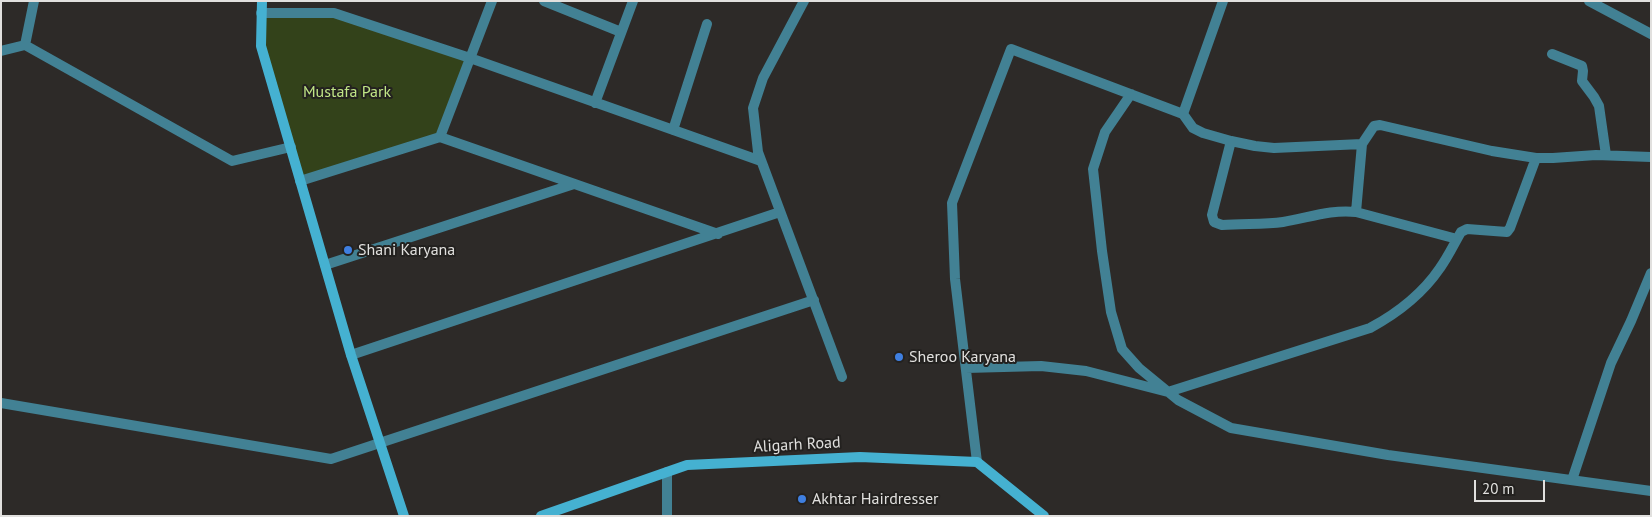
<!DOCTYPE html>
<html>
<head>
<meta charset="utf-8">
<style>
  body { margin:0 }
  #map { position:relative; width:1652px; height:517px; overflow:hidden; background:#2d2a28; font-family:"PT Sans",sans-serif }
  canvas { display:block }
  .frame { position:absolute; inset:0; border:2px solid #e1e0de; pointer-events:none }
  .scale { position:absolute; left:1474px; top:480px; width:71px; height:22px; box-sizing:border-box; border:2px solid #e1e0de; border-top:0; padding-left:6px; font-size:15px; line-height:18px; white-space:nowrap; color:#e1e0de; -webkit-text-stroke:4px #23211f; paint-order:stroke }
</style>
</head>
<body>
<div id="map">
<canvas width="1652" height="517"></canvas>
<div class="frame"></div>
<div class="scale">20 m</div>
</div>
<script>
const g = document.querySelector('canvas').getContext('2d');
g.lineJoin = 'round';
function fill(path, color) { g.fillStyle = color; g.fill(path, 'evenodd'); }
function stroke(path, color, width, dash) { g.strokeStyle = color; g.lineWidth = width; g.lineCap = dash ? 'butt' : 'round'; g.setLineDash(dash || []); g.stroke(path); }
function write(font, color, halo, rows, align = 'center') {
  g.font = font + ' "PT Sans",sans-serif'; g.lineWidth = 4; g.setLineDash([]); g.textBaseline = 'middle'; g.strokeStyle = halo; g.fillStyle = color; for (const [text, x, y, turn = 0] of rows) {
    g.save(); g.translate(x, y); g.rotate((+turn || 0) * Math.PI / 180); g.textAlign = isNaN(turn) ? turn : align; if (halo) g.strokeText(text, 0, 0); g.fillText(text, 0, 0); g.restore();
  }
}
fill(new Path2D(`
  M261,13H334L470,58L440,137L300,181L261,46Z`), '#33421a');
stroke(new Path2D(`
  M544,1L621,32
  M804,1L763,78L753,108L758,152L842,377
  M1589,1L1651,34
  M261,13H334L470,58L761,161
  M25,45L34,1
  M1,51L25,45L232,161L291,147
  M1552,54L1582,66L1583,71L1582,81L1594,97L1599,106L1606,155
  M1131,94L1105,132L1093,169L1102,251L1111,312L1122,349L1139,368L1178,400L1231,428L1388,455L1651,491
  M595,103L633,1
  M1183,114L1193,128L1203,133L1231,141L1255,146L1274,148L1362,144L1374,126L1380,125L1492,151L1536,158H1553L1596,155L1651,157
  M673,130L707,24
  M440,137L492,1
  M1231,141L1212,215L1214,222L1222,225C1242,223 1263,225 1283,222C1308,218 1331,209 1356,212L1457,239
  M300,181L440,137L718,234
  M1356,212L1362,144
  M325,265L574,184
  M351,355L780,212
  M966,368L1041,366L1086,371L1168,392L1370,328C1396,314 1423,293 1440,268C1448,257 1454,244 1461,232L1467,229L1507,232L1510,228L1536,158
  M1,403L331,459L814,300
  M977,462L955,279L952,203L1011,49L1183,114L1223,1
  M667,472V516
  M1572,480L1611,363L1631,321L1651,273`), '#428194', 10);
stroke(new Path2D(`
  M262,1L261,46L351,355L404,516
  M541,516L687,465L860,457L977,462L1044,516`), '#45b1d1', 10);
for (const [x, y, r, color] of [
  [348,250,5,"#3f7fe0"],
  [899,357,5,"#3f7fe0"],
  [802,499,5,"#3f7fe0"]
]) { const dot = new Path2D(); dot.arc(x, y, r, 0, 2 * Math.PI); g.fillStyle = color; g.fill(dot); stroke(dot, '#23211f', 2); }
write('16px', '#c0e586', '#23211f', [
  ["Mustafa Park",347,92]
]);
write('16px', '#e1e0de', '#23211f', [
  ["Shani Karyana",358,250],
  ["Sheroo Karyana",909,357],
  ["Akhtar Hairdresser",812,499]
], 'left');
write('16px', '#e1e0de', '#23211f', [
  ["Aligarh Road",797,445,-3]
]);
</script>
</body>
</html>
